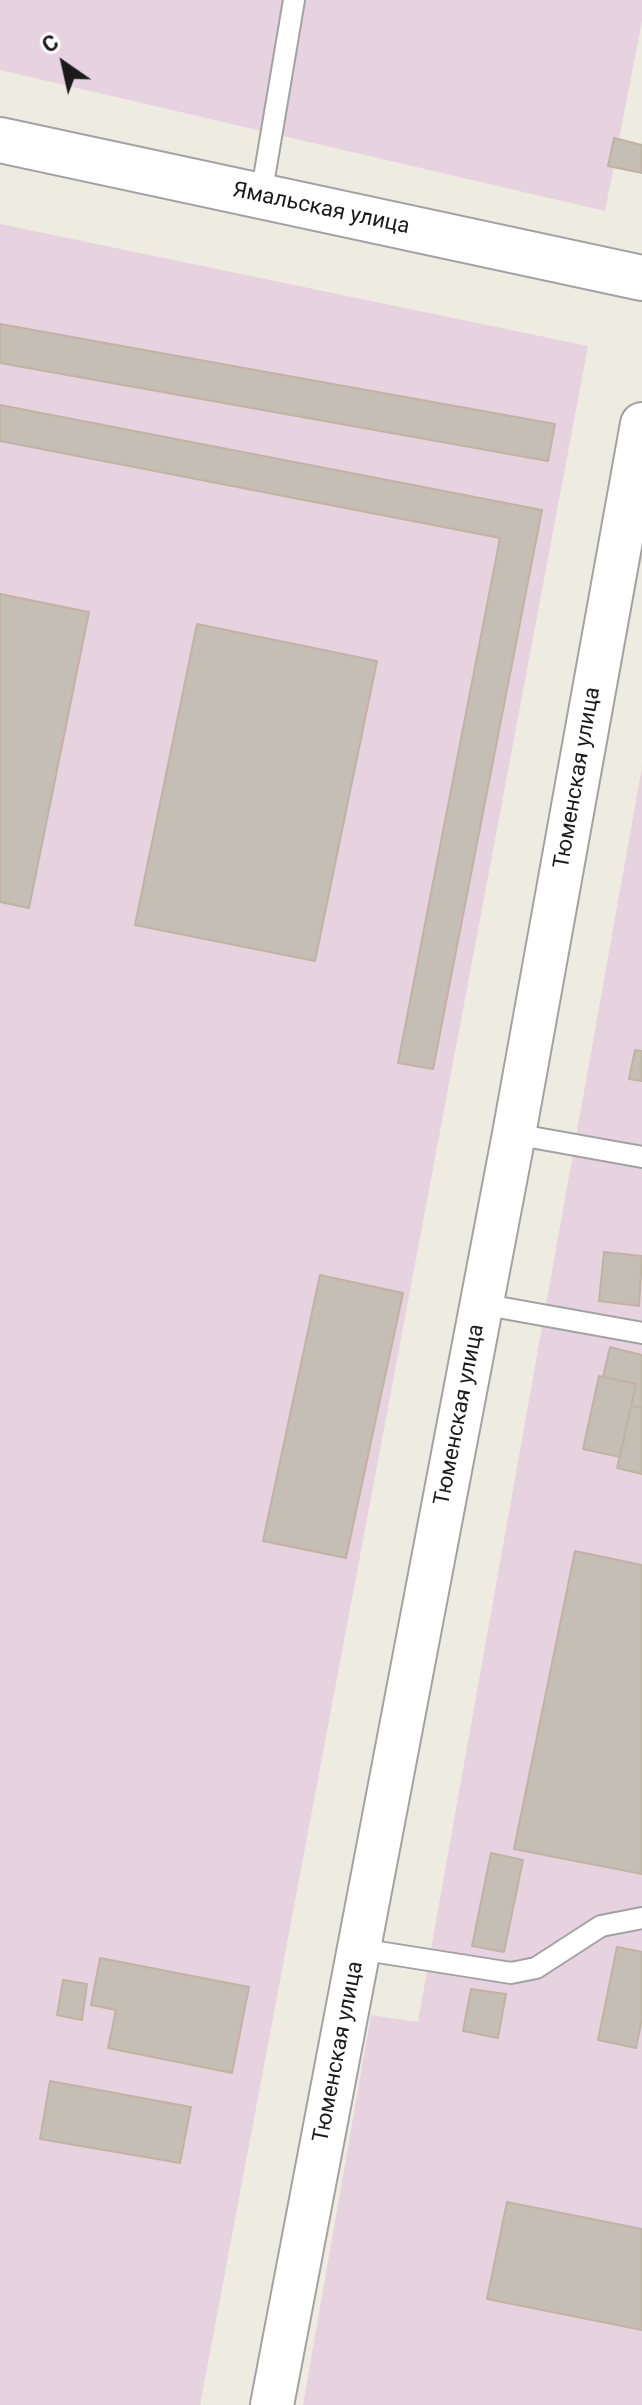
<!DOCTYPE html>
<html>
<head>
<meta charset="utf-8">
<style>
  body { margin:0 }
  #map { position:relative; width:642px; height:2405px; overflow:hidden; background:#eeebe0; font-family:Roboto,sans-serif }
  canvas { display:block }
  .north { position:absolute; left:24px; top:24px; width:80px; height:80px; -webkit-text-stroke:6px #fff; paint-order:stroke; rotate:326deg; font-size:22px; font-weight:700; line-height:32px; text-align:center; color:#1b1b1b }
  .north::after { content:''; display:block; margin:auto; width:28px; height:36px; background:#1b1b1b; clip-path:polygon(50% 0,100% 100%,50% 72%,0 100%) }
</style>
</head>
<body>
<div id="map">
<canvas width="642" height="2405"></canvas>
<div class="north">С</div>
</div>
<script>
const g = document.querySelector('canvas').getContext('2d');
g.lineJoin = 'round';
function fill(path, color) { g.fillStyle = color; g.fill(path, 'evenodd'); }
function stroke(path, color, width, dash) { g.strokeStyle = color; g.lineWidth = width; g.lineCap = dash ? 'butt' : 'round'; g.setLineDash(dash || []); g.stroke(path); }
function write(font, color, halo, rows, align = 'center') {
  g.font = font + ' Roboto,sans-serif'; g.lineWidth = 6; g.setLineDash([]); g.textBaseline = 'middle'; g.strokeStyle = halo; g.fillStyle = color; for (const [text, x, y, turn = 0] of rows) {
    g.save(); g.translate(x, y); g.rotate((+turn || 0) * Math.PI / 180); g.textAlign = isNaN(turn) ? turn : align; if (halo) g.strokeText(text, 0, 0); g.fillText(text, 0, 0); g.restore();
  }
}
fill(new Path2D(`
  M0,0H642V21L605,211L0,70Z
  M0,224L588,346L200,2405H0Z
  M642,767V2405H303L371,2015L418,2022Z`), '#e7d2e0');
const building = new Path2D(`
  M614,138L642,145V173L608,166Z
  M0,324L555,424L548,461L0,363Z
  M0,405L542,510L433,1069L398,1063L500,538L0,441Z
  M0,594L89,612L29,908L0,902Z
  M197,624L377,661L315,961L135,925Z
  M635,1050L642,1051V1081L629,1079Z
  M604,1252L642,1256L639,1306L599,1301Z
  M320,1275L403,1293L346,1558L263,1541Z
  M610,1347L642,1355V1408L631,1406L636,1384L603,1377Z
  M599,1376L636,1384L620,1457L583,1449Z
  M631,1406L642,1408V1474L617,1468Z
  M575,1551L642,1565V1874L514,1849Z
  M491,1853L523,1860L504,1952L472,1946Z
  M617,1947L642,1952V2019L636,2048L598,2040Z
  M100,1958L249,1987L232,2073L108,2048L116,2010L91,2005Z
  M63,1980L87,1984L82,2020L57,2015Z
  M471,1989L506,1994L498,2038L463,2031Z
  M50,2081L191,2107L180,2163L40,2139Z
  M507,2202L642,2229V2330L487,2299Z`);
fill(building, '#c5beb4');
stroke(building, '#c0b3a2', 2);
const service = new Path2D(`
  M261,196L294,0
  M514,1134L642,1157
  M481,1304L642,1333
  M359,1949L511,1973L536,1968L601,1926L642,1918`);
const minor = new Path2D(`
  M272,2405L514,1134L642,424`);
const tertiary = new Path2D(`
  M0,140L642,278`);
stroke(service, '#a2a2a2', 24);
stroke(minor, '#a2a2a2', 46);
stroke(tertiary, '#a2a2a2', 48);
stroke(service, '#fff', 20);
stroke(minor, '#fff', 42);
stroke(tertiary, '#fff', 44);
write('22px', '#1b1b1b', '#fff', [
  ["Ямальская улица",321,209,12],
  ["Тюменская улица",578,778,-80],
  ["Тюменская улица",460,1415,-79],
  ["Тюменская улица",339,2052,-79]
]);
</script>
</body>
</html>
